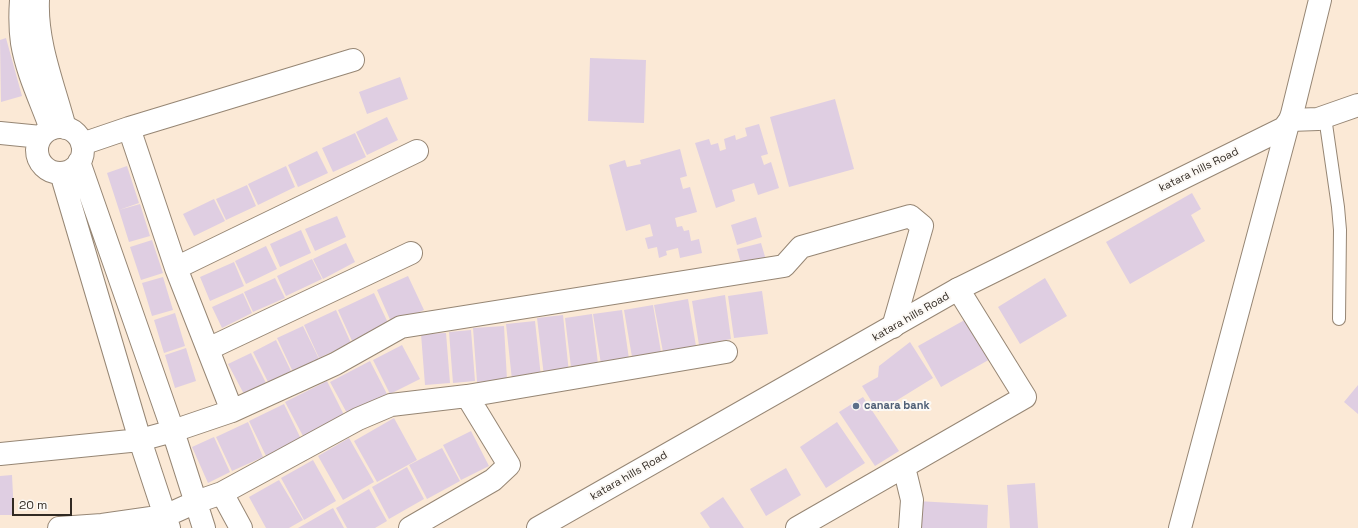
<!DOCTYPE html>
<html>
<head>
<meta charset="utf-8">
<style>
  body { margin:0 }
  #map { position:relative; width:1358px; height:528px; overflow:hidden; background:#fbe9d6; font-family:"Space Grotesk",sans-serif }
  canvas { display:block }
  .scale { position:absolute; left:12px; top:498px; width:60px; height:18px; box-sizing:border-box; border:2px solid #312a23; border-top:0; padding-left:5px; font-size:12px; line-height:14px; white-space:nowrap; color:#312a23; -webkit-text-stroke:3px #fcf9f5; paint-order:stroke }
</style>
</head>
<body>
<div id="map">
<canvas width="1358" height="528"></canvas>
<div class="scale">20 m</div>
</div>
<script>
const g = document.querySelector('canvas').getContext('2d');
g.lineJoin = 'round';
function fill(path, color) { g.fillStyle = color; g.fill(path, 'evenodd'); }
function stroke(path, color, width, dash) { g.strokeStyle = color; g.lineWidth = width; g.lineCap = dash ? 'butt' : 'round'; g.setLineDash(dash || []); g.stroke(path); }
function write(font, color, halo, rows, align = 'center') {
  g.font = font + ' "Space Grotesk",sans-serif'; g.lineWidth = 4; g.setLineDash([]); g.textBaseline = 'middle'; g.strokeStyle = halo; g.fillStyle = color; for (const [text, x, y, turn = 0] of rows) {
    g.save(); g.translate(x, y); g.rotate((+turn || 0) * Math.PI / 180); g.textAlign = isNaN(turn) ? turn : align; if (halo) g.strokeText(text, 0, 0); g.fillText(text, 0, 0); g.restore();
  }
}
fill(new Path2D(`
  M6,38L22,96L1,102L0,40Z
  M590,58L646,60L644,123L588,121Z
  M400,77L408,99L367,114L359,92Z
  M835,99L854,169L789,187L770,117Z
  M387,117L398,140L367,155L356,132Z
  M759,124L768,154L761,156L764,165L771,162L779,188L758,195L754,183L732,190L735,201L716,208L695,143L709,139L711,145L718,143L720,151L726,149L724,139L735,135L736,140L747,136L745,128Z
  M355,133L366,157L333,172L322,148Z
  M680,149L687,176L680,178L683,189L690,187L697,212L675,218L677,227L682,226L684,231L689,230L691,241L699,239L702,253L680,258L678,248L666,251L667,255L659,258L657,247L648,249L645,238L653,236L650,224L626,231L609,165L625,160L627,167L641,164L640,160Z
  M317,151L328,173L298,187L288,165Z
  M127,166L139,203L119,210L107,173Z
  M286,166L295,187L258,205L248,184Z
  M247,185L256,206L226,220L216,199Z
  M1192,193L1201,209L1191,215L1205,241L1130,284L1106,242Z
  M214,199L225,221L194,236L183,214Z
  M140,204L150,236L129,242L119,210Z
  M337,216L346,237L315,251L305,229Z
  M756,217L762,237L737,245L731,225Z
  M301,230L311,253L280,267L270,244Z
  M152,240L163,273L141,280L130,247Z
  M346,243L355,262L323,279L313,259Z
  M761,243L766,260L742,267L737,249Z
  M266,246L277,269L246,284L235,261Z
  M312,259L322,279L286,296L277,276Z
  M234,262L244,286L210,301L200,277Z
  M408,276L424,310L392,324L377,290Z
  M163,277L173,310L152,316L142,283Z
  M275,278L285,298L253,312L244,292Z
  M1045,278L1067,316L1020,344L998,307Z
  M762,291L768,334L734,338L728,296Z
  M243,293L252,313L222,328L212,307Z
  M374,293L389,325L353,343L338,310Z
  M725,295L731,339L699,345L692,301Z
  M688,299L696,346L663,352L654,305Z
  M653,305L661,352L632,357L624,310Z
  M336,310L351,343L319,358L304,325Z
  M622,310L629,359L601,364L593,314Z
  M175,313L185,346L164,353L154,320Z
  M592,314L598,364L571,367L565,318Z
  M563,315L569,373L544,376L537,318Z
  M970,317L992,358L941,387L918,346Z
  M535,321L541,377L512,380L506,324Z
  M303,326L319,359L293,372L277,338Z
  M504,326L507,380L477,382L473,328Z
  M471,330L475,381L453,383L449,332Z
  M446,333L450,383L425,385L421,334Z
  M276,340L292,373L269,384L253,352Z
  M910,342L933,378L878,412L862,386L878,377L879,366Z
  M402,345L420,379L390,394L373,360Z
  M186,348L196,381L175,388L165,355Z
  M251,353L267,385L245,396L228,364Z
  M370,361L387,394L348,415L330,382Z
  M327,381L344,415L303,436L285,402Z
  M1358,385V414L1344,402Z
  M863,397L899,451L875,466L839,412Z
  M284,404L301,439L266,456L249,421Z
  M394,418L417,460L377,482L354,441Z
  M248,422L263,457L232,471L216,437Z
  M837,422L865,463L826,488L800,447Z
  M471,431L489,466L461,480L443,445Z
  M214,437L230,472L208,483L192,447Z
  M349,438L374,482L343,500L318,456Z
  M442,448L460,481L427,499L409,465Z
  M313,460L336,501L304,520L281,478Z
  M407,467L424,499L389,519L372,487Z
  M786,468L801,495L766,516L750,489Z
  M12,475L14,515H0V476Z
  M279,480L303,520L289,528H266L249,497Z
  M1035,483L1038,528H1010L1007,485Z
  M369,489L387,521L375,528H347L336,508Z
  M723,497L744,528H710L700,513Z
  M917,501L988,505L987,528H916Z
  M333,508L344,528H298Z`), '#dfcee2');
const service = new Path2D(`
  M1325,117L1338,207L1340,230L1339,319`);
const minor = new Path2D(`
  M21,0C20,14 20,29 22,43C27,73 41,101 51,129
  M38,0C36,43 54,86 65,128
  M1290,120L1318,119L1358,105
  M37 150a23 23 0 1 1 46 0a23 23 0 1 1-46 0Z
  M129,128L353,60
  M0,133L41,137
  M82,144L129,128L176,268L232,411
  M79,162L173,431L204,528
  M61,173L140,440L169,528
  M176,268L417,151
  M208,349L411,253
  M0,454L140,440L173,431L232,411L335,364L401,327L784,266L801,247L910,216L922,226L893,327
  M904,467L912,500L910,528
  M222,493L241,528
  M59,528L102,525L165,516L196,502L222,493L358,419L391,405L467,396L726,352
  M410,528L493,480L509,465L467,396
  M797,528L1025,397L958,289`);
const tertiary = new Path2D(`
  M1180,528L1288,124`);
const secondary = new Path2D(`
  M538,528L958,289L1284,128L1290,120L1292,114L1320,0`);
stroke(service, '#968674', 14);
stroke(minor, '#968674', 24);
stroke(tertiary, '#968674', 24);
stroke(secondary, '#968674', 24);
stroke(service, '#fff', 12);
stroke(minor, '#fff', 22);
stroke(tertiary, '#fff', 22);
stroke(secondary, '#fff', 22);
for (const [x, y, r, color] of [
  [856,406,4,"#5c6f8a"]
]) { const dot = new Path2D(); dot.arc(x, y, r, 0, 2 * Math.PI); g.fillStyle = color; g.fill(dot); stroke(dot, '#fcf9f5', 1.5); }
write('11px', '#312a23', '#fcf9f5', [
  ["katara hills Road",1199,170,-26],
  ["katara hills Road",911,317,-30],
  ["katara hills Road",629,476,-30]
]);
write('bold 11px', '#4e5e75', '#fcf9f5', [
  ["canara bank",864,406]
], 'left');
</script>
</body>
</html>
